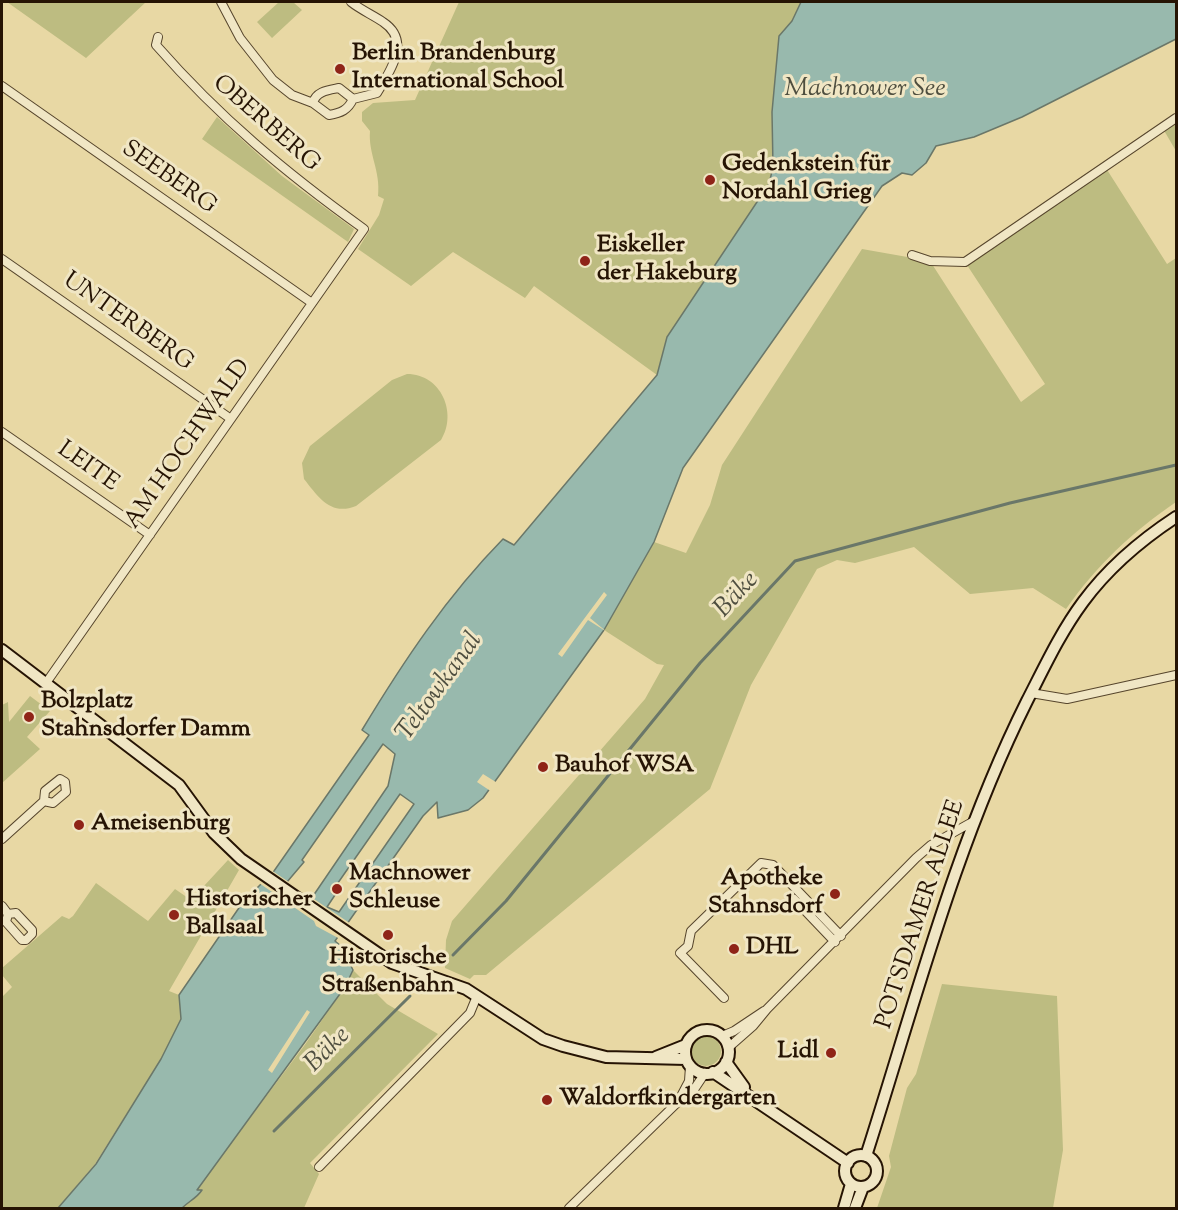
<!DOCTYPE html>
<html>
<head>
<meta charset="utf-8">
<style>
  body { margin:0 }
  #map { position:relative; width:1178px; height:1210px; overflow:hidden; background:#e8d8a4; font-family:"Sorts Mill Goudy",serif }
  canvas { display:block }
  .frame { position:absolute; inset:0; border:3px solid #261404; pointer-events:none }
</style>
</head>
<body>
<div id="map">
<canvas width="1178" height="1210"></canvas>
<div class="frame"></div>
</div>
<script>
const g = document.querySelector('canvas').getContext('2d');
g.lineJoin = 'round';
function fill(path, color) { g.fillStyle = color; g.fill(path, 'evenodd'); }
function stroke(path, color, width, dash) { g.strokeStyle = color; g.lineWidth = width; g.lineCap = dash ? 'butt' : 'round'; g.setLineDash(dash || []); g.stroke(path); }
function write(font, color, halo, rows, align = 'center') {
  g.font = font + ' "Sorts Mill Goudy",serif'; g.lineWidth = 6; g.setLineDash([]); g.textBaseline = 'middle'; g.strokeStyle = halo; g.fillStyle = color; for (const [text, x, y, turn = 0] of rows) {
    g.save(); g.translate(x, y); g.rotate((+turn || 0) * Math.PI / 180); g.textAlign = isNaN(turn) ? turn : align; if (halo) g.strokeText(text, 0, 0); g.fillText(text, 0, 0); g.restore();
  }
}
fill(new Path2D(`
  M7,2H146L86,58Z
  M279,2H293L302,10L272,38L257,22Z
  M459,2H801L792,21L779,36L772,112L773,167L769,184L667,337L657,375L534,286L525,298L453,252L411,286L358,249L379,215L384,199L378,196C381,171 368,154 370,131L362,121V112L373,103L415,100Z
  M217,117L282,176L354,229L348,242L202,139Z
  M1176,118V151L1162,127Z
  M1104,165L1167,264L1176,258V502C1132,532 1097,565 1066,609L1033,588L970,594L914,547L855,563L837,560L817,569L751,685L710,789L486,975H474L470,979L445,968L446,940L452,921L645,699L664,665L657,664L604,630L654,542L686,553L710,505L722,465L862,249L930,261L1021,402L1045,384L965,262Z
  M407,374C441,374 458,413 441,440L356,506C331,516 319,498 304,479L302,463L310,446L392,380Z
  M30,696L50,711L27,737L40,749L2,783V705L8,702L9,722Z
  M228,860L239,870L169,991L179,995L181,1019L161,1059L95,1164L58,1208H2V997L12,987L2,975V968L62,916L69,919L73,916L96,883L148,921L175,889L191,900Z
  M353,970L387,1004L438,1034L310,1163L319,1174L304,1208H182L304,1046L345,987Z
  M942,984L1057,996L1063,1150L1053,1208H877L891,1167L889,1156L907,1088L916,1074Z
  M691 1051a15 15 0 1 1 30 0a15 15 0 1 1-30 0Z`), '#bdbc81');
const water = new Path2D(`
  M801,2H1176V39L1022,117L974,137L936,146L926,163L912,175L902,173L882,186L683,468L654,542L604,630L483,798L468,810L438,818L437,802L423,816L335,941L348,952L347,958L353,970L345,987L197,1190H202C197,1198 189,1201 182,1208H58L96,1164L161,1059L181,1019L179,995L243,902L274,871L369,735L362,730C403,662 447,596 503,539L514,545L657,375L667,337L769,184L773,167L772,112L779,36L792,21ZM383,744L395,754L388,786L311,899L287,882L304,862L302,860ZM400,794L414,804L339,912L327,907L335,895L332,893L333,890Z`);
fill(water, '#98b9ad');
stroke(water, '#6a7769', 1.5);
fill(new Path2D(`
  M604,592L607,595L590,618L607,632L588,620L562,657L558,654Z
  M483,774L499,784L492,792L477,782Z
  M271,870L351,924L340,939L316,926L314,921L259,883Z
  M307,1010L310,1012L272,1073L268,1070Z`), '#e8d8a4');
stroke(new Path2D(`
  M453,955L506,901L700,663L795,561L1010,503L1176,465
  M274,1131L410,996`), '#6a7769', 3);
const street = new Path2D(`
  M221,2L240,38L273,80L292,95L313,103L329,115C341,113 348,110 353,99L377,93C390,71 412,41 383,22C373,15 361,10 351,2
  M2,86L312,303
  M313,103C316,91 329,90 339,88L353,99
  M912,255L930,261L965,262L1176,118
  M2,259L231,419
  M2,432L150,535
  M46,683L364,229C286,173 220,118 156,45L158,37
  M1031,693L1067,699L1176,675
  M60,779L65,782L66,792L53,803L44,801L45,791Z
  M2,839L44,801
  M794,899L835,942
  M2,906L8,914L6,922L22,940H26L32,934V930L16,913L8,914
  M724,998L680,953L688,946L691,931L761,863L773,865L841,936
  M722,1036L734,1031L764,1011
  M728,1048L753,1026L767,1009L916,858L931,845L974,821
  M679,1100L689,1081L690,1066
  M319,1167L470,1013L477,996
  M569,1208L678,1102L693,1091L705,1073`);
const secondary = new Path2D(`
  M2,650L179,785L214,833L241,859L392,963L466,989L543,1039L563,1046L606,1057L686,1059
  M685 1052a22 22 0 1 1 44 0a22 22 0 1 1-44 0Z
  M656,1057L686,1045
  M726,1062L744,1087
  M713,1072L848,1163
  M845 1171a16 16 0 1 1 32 0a16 16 0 1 1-32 0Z
  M866,1156C915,1003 955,845 1027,701C1044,668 1060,633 1083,602C1108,568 1141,540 1176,517
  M844,1208L851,1184
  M855,1208L863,1187`);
stroke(street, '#56452c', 10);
stroke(secondary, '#261404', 14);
stroke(street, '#f0e6c4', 8);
stroke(secondary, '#f0e6c4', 10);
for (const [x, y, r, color] of [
  [340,69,6,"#8f2418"],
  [710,180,6,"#8f2418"],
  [585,261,6,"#8f2418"],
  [29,717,6,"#8f2418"],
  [543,767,6,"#8f2418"],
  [79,825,6,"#8f2418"],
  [337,889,6,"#8f2418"],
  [835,894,6,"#8f2418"],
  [174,915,6,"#8f2418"],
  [388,935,6,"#8f2418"],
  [734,949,6,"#8f2418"],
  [831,1053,6,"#8f2418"],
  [547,1100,6,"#8f2418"]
]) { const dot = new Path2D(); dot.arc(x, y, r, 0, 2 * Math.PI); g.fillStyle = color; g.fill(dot); stroke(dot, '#f0e6c4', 2); }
write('bold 24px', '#261404', '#f0e6c4', [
  ["Berlin Brandenburg",352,55],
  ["International School",352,83],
  ["Gedenkstein für",722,166],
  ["Nordahl Grieg",722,194],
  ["Eiskeller",597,247],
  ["der Hakeburg",597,275],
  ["Bolzplatz",41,703],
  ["Stahnsdorfer Damm",41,731],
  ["Bauhof WSA",555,767],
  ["Ameisenburg",91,825],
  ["Machnower",349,875],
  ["Schleuse",349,903],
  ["Apotheke",823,880,"right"],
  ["Stahnsdorf",823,908,"right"],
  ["Historischer",186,901],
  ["Ballsaal",186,929],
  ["DHL",746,949],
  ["Historische",388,959,"center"],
  ["Straßenbahn",388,987,"center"],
  ["Lidl",819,1053,"right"],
  ["Waldorfkindergarten",559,1100]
], 'left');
write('24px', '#261404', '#f0e6c4', [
  ["OBERBERG",265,125,41],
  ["SEEBERG",168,179,35],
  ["UNTERBERG",127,323,35],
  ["AM HOCHWALD",189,445,-55],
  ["LEITE",87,468,35],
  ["POTSDAMER ALLEE",922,915,-72]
]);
write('italic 26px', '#4e4e3f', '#f0e6c4', [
  ["Machnower See",865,91],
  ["Bäke",738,596,-47],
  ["Teltowkanal",441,688,-54],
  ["Bäke",329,1051,-45]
]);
</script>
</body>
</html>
